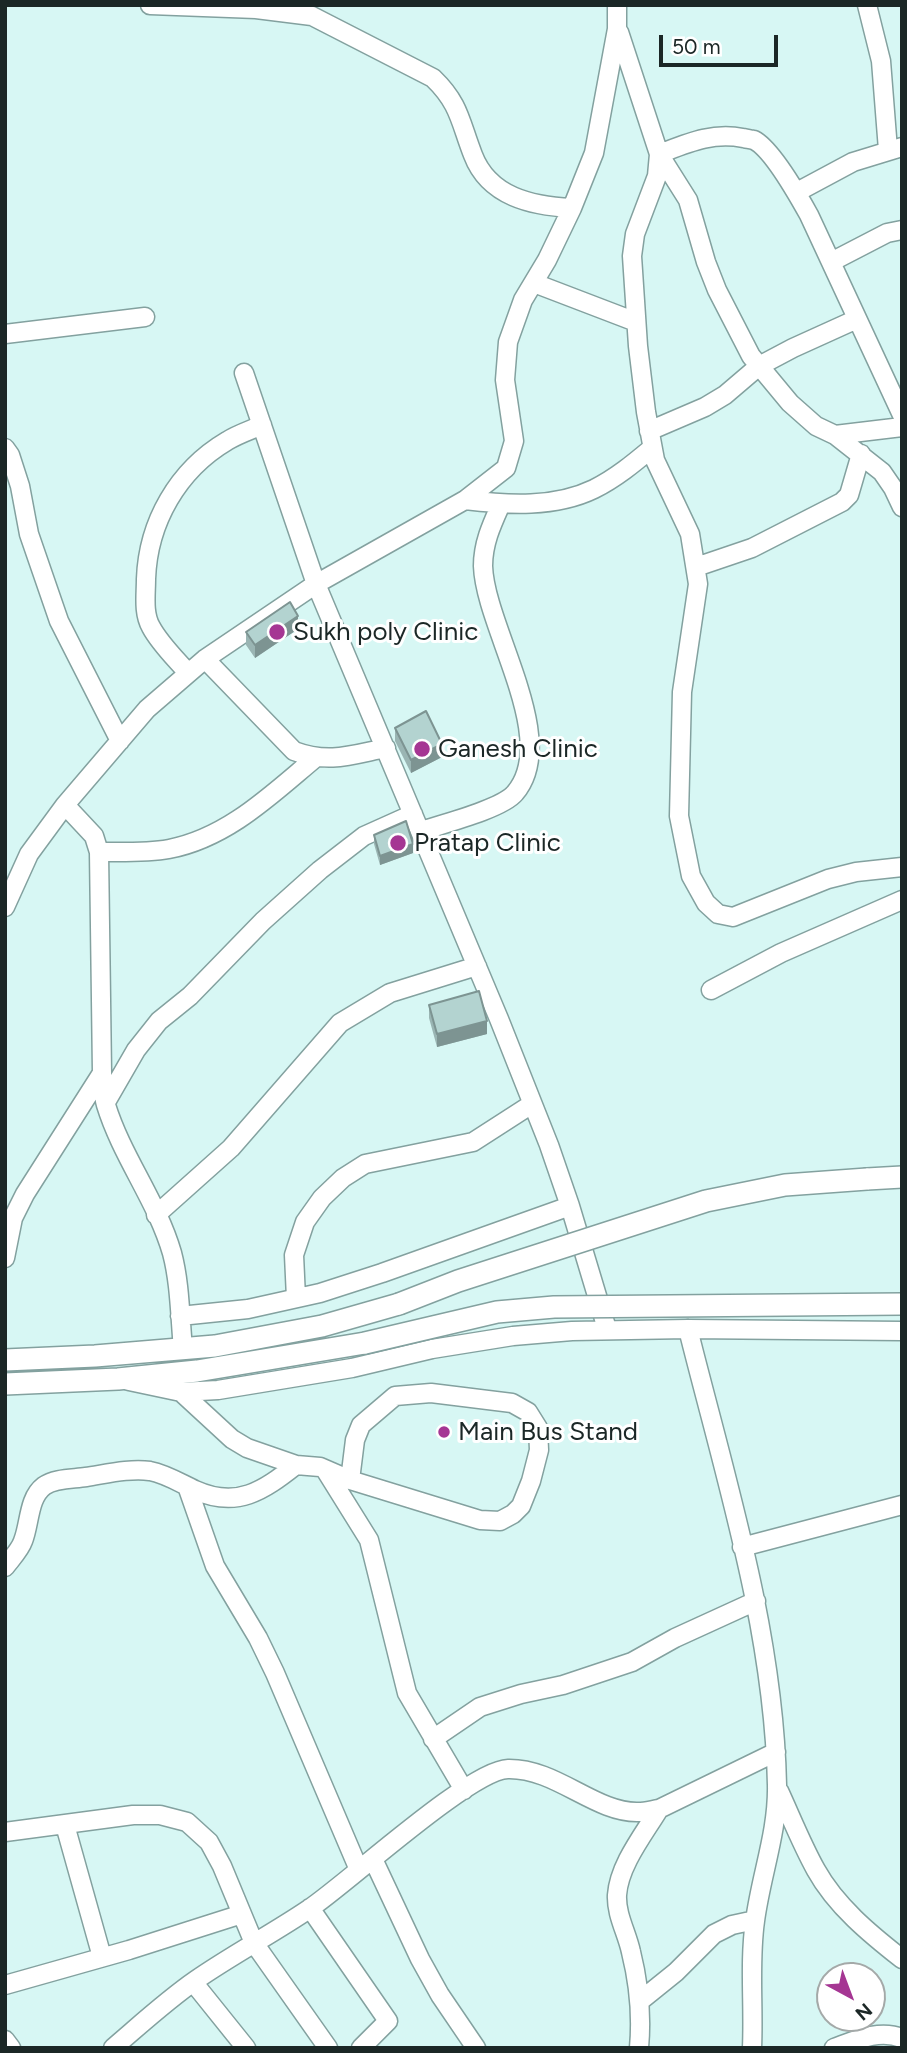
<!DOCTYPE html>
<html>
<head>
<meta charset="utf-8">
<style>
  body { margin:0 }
  #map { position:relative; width:907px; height:2053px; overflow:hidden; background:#d7f7f4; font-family:Figtree,sans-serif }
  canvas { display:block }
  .frame { position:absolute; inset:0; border:7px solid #1b2726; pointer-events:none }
  .north { position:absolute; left:816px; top:1962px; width:70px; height:70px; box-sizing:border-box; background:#fff; border:2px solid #a4a9a8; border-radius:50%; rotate:139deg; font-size:19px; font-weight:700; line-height:28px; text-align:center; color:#1b2726 }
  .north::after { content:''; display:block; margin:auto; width:24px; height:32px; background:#a53693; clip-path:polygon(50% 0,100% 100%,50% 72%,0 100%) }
  .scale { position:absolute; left:659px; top:35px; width:119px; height:32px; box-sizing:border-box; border:4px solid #1b2726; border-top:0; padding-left:9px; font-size:21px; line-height:24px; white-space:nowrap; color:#1b2726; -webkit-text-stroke:5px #fff; paint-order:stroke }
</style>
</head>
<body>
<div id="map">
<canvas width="907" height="2053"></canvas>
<div class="frame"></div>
<div class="north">N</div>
<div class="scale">50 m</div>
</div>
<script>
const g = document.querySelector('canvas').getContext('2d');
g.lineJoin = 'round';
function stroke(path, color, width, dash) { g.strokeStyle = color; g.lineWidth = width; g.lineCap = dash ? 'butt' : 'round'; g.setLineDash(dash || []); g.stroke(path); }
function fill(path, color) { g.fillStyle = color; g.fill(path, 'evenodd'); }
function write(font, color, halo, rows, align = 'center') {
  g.font = font + ' Figtree,sans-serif'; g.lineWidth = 6; g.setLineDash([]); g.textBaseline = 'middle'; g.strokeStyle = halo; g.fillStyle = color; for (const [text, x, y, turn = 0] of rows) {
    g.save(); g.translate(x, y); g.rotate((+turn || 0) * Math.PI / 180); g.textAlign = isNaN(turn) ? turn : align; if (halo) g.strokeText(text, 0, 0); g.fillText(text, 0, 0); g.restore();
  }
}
const minor = new Path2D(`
  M150,5L256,9L312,16L433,78C460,104 460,122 473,155C489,197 532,206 572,208
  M867,5L881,61L888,150
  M619,32L659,154L657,176L635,234L632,256L638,346L646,412L655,460L690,534L698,584L682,692L679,816L691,876L706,903L718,914L733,917L828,879L856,872L902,867
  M797,192L853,162L902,147
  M831,262L887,233L902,230
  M534,283L636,322
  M5,334L145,317
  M244,373L316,584L499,1019L549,1145L570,1206L607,1329
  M902,415L809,215C799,197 772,149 754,140C753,140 744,138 743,138C712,132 688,143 659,154L688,200L706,262L717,290L751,356L790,403L816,426L835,435L882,472L893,488L902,507
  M649,431L705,407L725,395L759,366L793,348L857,319
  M835,435L902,427
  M5,448L10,455L20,486L29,534L59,621L120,741
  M465,500C508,505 555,508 594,489C616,478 634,463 652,448
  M696,567L752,548L842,502L849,495L861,454
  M205,659L294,751C329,764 351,755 386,748
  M188,673C176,659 160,644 151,627C143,613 146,595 146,579C148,522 178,470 227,441C238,434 251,430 262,425
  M65,805L94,836L99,852L102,1073C103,1083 103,1095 106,1105C122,1157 157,1201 172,1253C180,1283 180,1317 183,1349
  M421,831C442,824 502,809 515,793C561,739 485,628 483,566C483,543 492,524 501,504
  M99,852C122,852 147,853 169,849C227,838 271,795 314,759
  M5,907L29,854L65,805L147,709L205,659L316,584L465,500L506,468L514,441L505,380L508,342L523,300L547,260L572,208L594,153L617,29V5
  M711,990L781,953L902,900
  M106,1102L136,1050L159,1021L190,996L263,921L320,870L364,836L413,814
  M156,1215L231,1148L340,1023L390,993L477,966
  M5,1258L13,1218L25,1194L102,1073
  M296,1298L294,1255L305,1222L322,1198L343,1178L365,1164L473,1142L532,1104
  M180,1316L248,1309L320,1293L382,1273L570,1206
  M688,1329C725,1477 774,1631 777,1785C778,1832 761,1875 755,1921C749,1963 754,2005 752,2048
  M129,1381L181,1392L218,1390L352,1368L432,1349L513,1336L572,1331L688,1329L902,1331
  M181,1392L232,1439L247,1448L296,1465L320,1467L350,1480L480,1520L500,1521L513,1514L521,1506L531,1481L539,1450L538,1428L528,1412L512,1403L431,1393L395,1396L361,1425L355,1440L350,1480
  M326,1471L369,1540L407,1693L464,1790
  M187,1486L215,1566L258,1638L275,1673L359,1870
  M742,1547L902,1505
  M5,1567C11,1559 20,1550 23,1541C30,1524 28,1498 44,1486C55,1478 73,1479 86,1477C106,1474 130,1468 150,1471C166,1474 180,1483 195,1490C237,1509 263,1491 296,1465
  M433,1739L480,1707L521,1694L563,1685L632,1662L675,1638L756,1601
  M779,1791C791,1817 802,1845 816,1870C836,1906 870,1934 902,1959
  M65,1825L102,1957
  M5,1832L133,1815H160L187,1822L209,1842L222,1866L254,1943L328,2048
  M373,1859L420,1959L440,1995L476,2048
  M310,1908L388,2021L361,2048
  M193,1982L246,2048
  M5,1985L129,1950L242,1914
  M640,2001L676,1972L714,1934L732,1925L755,1920
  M5,2040L11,2048
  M113,2048C140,2025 167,2000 196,1980C232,1955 272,1934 309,1909C348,1883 470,1770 508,1769C556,1768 595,1813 638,1812C645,1812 652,1810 659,1809L776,1752
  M639,2048C642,2015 639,1984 631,1952C627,1933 616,1915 617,1895C619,1865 644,1834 659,1809
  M834,2048C856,2040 879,2029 902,2038`);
const major = new Path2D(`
  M867,1179L902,1177
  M5,1360L95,1356L215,1346L322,1326L399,1304
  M5,1384L118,1379L197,1371L365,1343`);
stroke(minor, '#83a19f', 21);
stroke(major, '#83a19f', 24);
stroke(minor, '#fff', 18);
stroke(major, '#fff', 21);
const majorBridge = new Path2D(`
  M399,1304L458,1281L706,1201L785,1185L867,1179
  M365,1343L497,1312L554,1307L902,1304`);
stroke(majorBridge, '#83a19f', 24, []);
stroke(majorBridge, '#fff', 21);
fill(new Path2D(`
  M298,629L255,658L246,645V632Z
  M395,728L442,757L411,773L395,741Z
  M374,835L413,853L380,865L374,844Z
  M429,1005L487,1034L437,1047L429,1018Z`), '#9ab5b3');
fill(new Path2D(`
  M298,616V629L255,658V645Z
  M442,744V757L411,773V760Z
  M413,844V853L380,865V856Z
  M487,1021V1034L437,1047V1034Z`), '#7d9492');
const building = new Path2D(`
  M290,602L298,616L255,645L246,632Z
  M426,711L442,744L411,760L395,728Z
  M406,821L413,844L380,856L374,835Z
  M479,991L487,1021L437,1034L429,1005Z`);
fill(building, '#b3d3d0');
stroke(building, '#7d9492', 2);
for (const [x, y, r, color] of [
  [277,632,9,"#a53693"],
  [422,749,9,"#a53693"],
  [398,843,9,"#a53693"],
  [444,1432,7,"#a53693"]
]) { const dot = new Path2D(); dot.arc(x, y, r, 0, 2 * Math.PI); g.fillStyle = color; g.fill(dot); stroke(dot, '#fff', 2.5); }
write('26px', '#1b2726', '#fff', [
  ["Sukh poly Clinic",293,632],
  ["Ganesh Clinic",438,749],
  ["Pratap Clinic",414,843],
  ["Main Bus Stand",458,1432]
], 'left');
</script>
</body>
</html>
